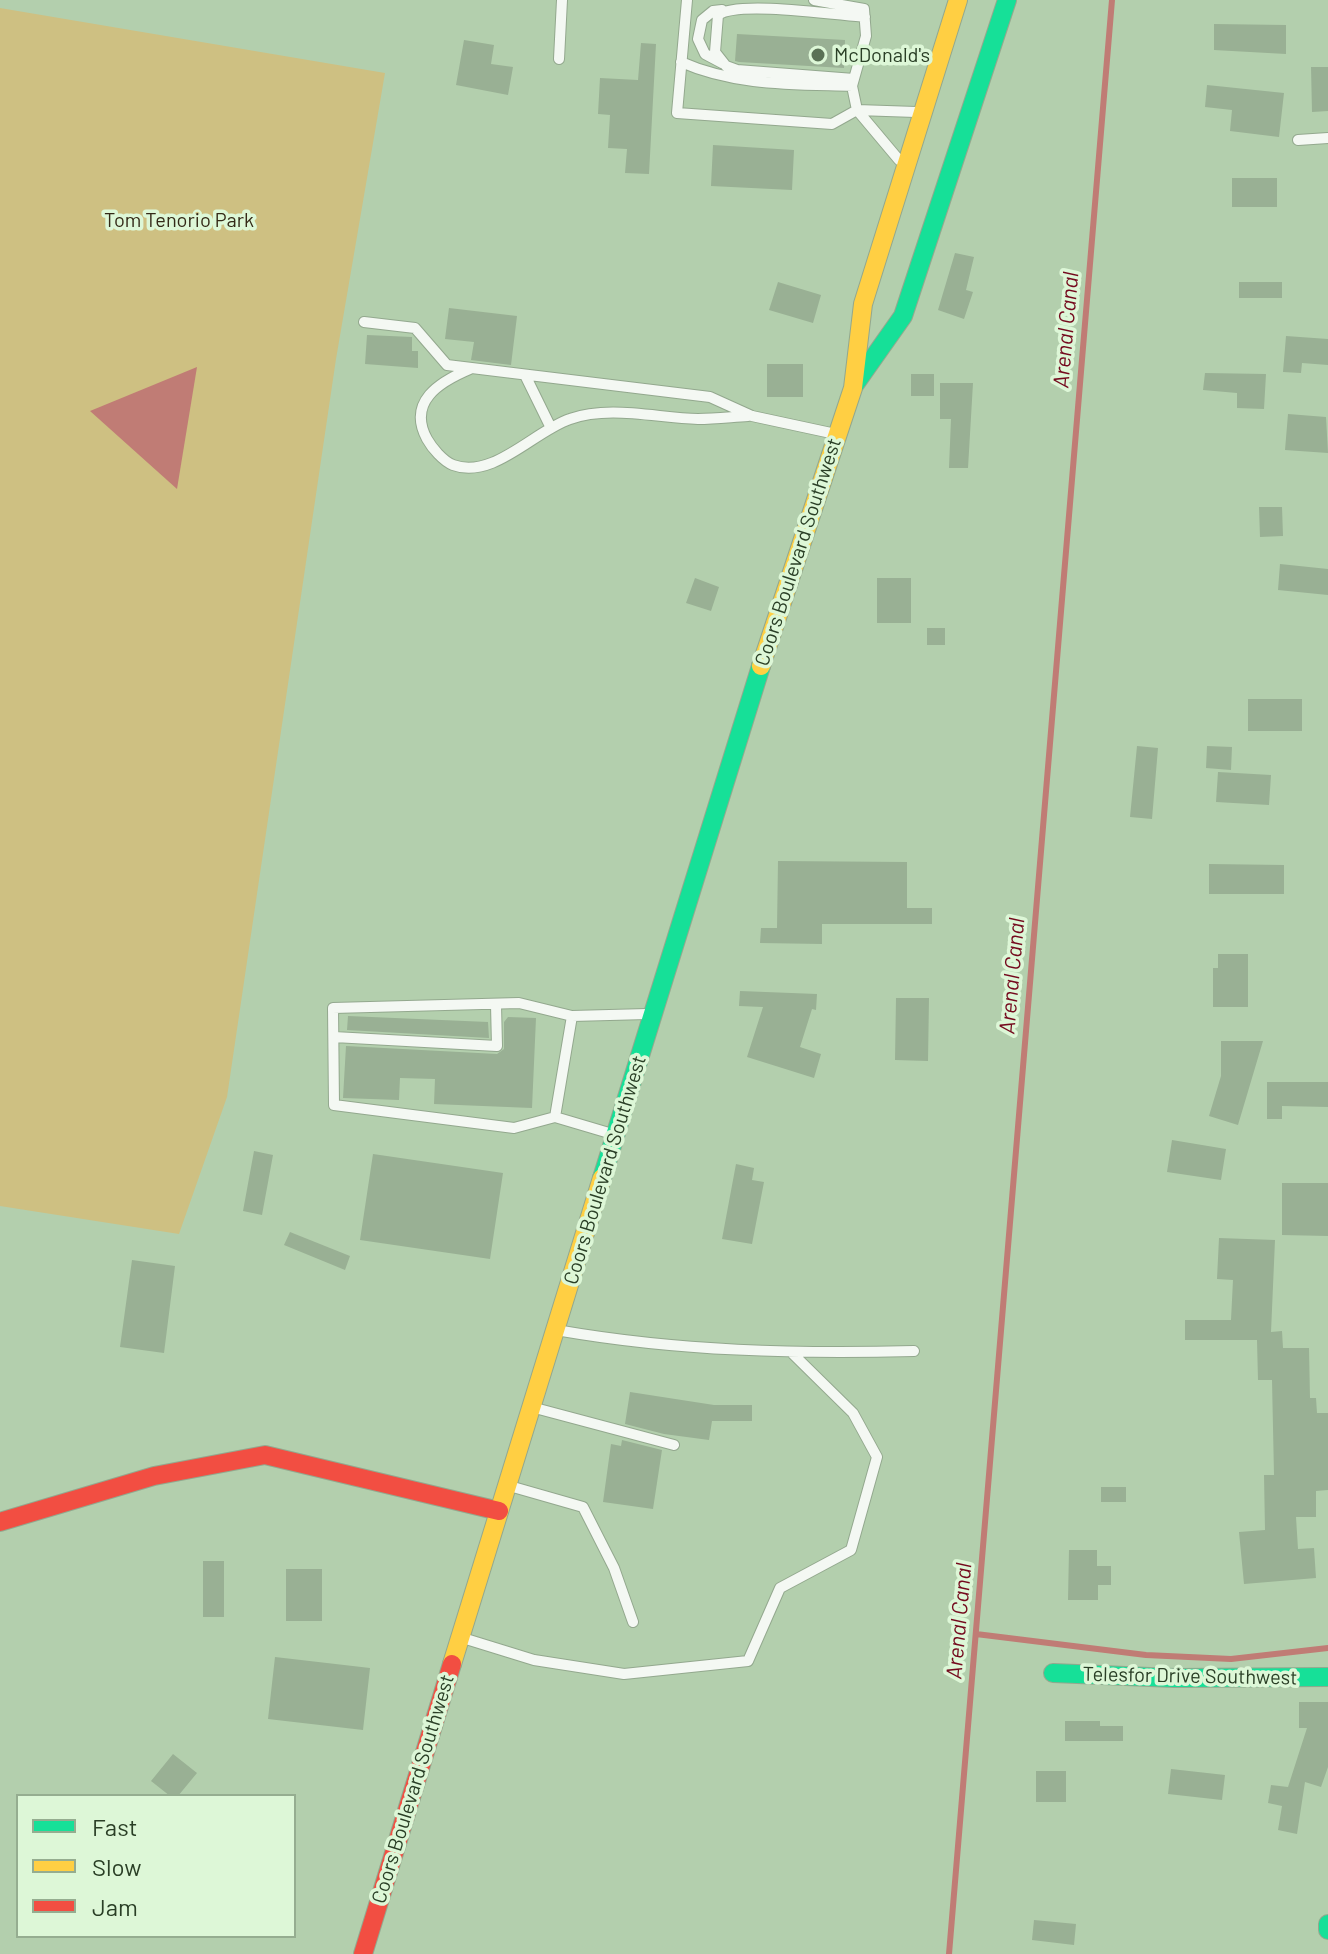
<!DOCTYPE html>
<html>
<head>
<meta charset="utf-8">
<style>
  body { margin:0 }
  #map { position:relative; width:1328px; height:1954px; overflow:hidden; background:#b3cfad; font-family:Barlow,sans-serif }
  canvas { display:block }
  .legend { position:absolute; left:16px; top:1794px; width:280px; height:144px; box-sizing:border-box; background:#ddf7d7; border:2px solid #95ad90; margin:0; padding:10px 14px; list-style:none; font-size:24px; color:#2a3f26 }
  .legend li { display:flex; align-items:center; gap:16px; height:40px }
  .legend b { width:40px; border:2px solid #95ad90 }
</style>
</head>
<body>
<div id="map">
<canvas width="1328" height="1954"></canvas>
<ul class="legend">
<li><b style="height:10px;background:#16e098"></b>Fast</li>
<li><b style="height:10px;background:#ffcf43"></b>Slow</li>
<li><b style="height:10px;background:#f24e42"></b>Jam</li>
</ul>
</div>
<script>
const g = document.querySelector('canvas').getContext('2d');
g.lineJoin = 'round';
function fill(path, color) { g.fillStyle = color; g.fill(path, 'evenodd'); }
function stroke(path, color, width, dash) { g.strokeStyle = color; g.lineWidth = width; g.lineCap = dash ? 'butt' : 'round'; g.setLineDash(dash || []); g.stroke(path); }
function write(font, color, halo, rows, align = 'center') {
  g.font = font + ' Barlow,sans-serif'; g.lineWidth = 7; g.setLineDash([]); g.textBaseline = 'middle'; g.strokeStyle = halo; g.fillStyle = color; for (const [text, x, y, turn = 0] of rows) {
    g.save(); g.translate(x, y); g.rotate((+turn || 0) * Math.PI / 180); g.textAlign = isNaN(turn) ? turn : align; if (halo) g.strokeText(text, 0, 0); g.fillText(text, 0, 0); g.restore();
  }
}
fill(new Path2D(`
  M0,8L385,73L336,359L227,1097L179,1234L0,1206Z`), '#cec082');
fill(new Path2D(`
  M197,367L177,489L90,411Z`), '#c07c75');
stroke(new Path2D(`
  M976,1634L1146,1655L1231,1659L1328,1648
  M949,1954L1112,0`), '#c07c75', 6);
fill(new Path2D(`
  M1214,24L1286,25V54L1214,50Z
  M737,34L845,40L844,68L739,62L735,61Z
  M464,40L494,45L491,64L513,67L508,95L456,85Z
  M641,43L656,44L649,174L625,173L627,149L608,148L610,115L598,114L600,78L638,80Z
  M1311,67H1328V111L1312,112Z
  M1207,85L1284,93L1279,137L1230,131L1232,110L1205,107Z
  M713,145L794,150L792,190L711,186Z
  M1232,178H1277V207H1232Z
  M955,253L974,257L966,290L973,292L964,319L938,310Z
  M778,282L821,295L813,323L769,310Z
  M1239,282H1282V298H1239Z
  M449,308L517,316L511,365L471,360L474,342L445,339Z
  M367,335L412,337V351H418V368L365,364Z
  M1286,336L1328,339V365L1302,363L1301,373L1283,372Z
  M767,364H803V397H767Z
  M1205,373L1266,374L1264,409L1237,408V393L1203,390Z
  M911,374H934V396H911Z
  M940,383H973L968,468H949L951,419H940Z
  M1288,414L1326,417L1328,453L1285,450Z
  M1259,507H1282L1283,536L1260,537Z
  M1280,564L1328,569V595L1278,590Z
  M695,578L719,587L711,611L686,603Z
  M877,578H911V623H877Z
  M927,628H945V645H927Z
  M1248,699H1302V731H1248Z
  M1137,746L1158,748L1152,819L1130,817Z
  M1207,746L1232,747L1231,770L1206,768Z
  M1218,772L1271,775L1269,805L1216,802Z
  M778,861L907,862V908H932V924H822V944L760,943L761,928H777Z
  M1209,864L1284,865V894H1209Z
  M1218,954H1248V1007H1213V968H1218Z
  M740,991L817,994L816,1010L812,1009L800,1047L821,1054L814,1078L747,1057L763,1007L739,1006Z
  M896,998H929L928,1061L895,1060Z
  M348,1016L488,1022L489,1038L347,1030Z
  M508,1017L536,1018L532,1108L434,1104L435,1079L400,1078L399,1100L343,1098L346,1046L497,1054L504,1049V1022Z
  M1221,1041H1263L1238,1125L1209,1116L1221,1076Z
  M1267,1082H1328V1107L1282,1106V1119H1267Z
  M1172,1140L1226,1149L1221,1180L1167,1172Z
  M254,1151L273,1155L262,1215L243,1211Z
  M373,1154L503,1173L490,1259L360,1240Z
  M736,1164L754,1168L752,1180L764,1182L752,1244L722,1239Z
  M1282,1183H1328V1236L1282,1235Z
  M290,1232L350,1256L345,1270L284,1245Z
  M1219,1238L1275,1240L1271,1332L1282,1331L1283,1348H1309L1310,1398H1316L1317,1413H1328V1490L1316,1491V1517H1296L1298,1549L1314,1548L1316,1578L1244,1584L1239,1532L1265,1530L1264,1475H1274L1272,1380H1258L1257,1340H1185V1320H1231L1233,1280L1217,1279Z
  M132,1260L175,1266L164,1353L120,1347Z
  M630,1392L714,1405H752V1421H712L709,1440L664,1434L625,1424Z
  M622,1440L662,1450L653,1509L603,1502L611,1444L621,1446Z
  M1101,1487H1126V1502H1101Z
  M1069,1550H1097V1566H1111V1585H1098V1600H1068Z
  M203,1561H224V1617H203Z
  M286,1569H322V1621H286Z
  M275,1657L370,1668L363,1730L268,1719Z
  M1299,1702H1328V1767L1321,1787L1305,1782L1297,1834L1278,1830L1282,1806L1268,1803L1271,1785L1288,1787L1307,1728H1299Z
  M1065,1721H1100V1726H1123V1741H1065Z
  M173,1754L197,1773L178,1796H170L151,1781Z
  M1171,1769L1225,1775L1222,1800L1168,1794Z
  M1036,1771H1066V1802H1036Z
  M1034,1920L1076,1924L1074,1945L1032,1940Z`), '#99b094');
const lane = new Path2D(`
  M687,0L677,113L832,124L857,110L916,112
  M559,59L562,0
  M681,62C735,86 794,84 852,86L866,36L864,9L814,0
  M722,63L705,54L698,39L702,20L713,11L722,10
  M854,79L737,70L726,66L715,52L718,15C737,0 837,15 865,17
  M852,86L857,110L899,160
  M1298,140L1328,138
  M364,322L415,328L447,365L710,397L752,416L831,433
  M470,369C439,382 407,402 427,439C432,448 443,461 453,465C493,480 534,431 570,419C609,405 657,418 698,419C715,419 731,417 748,416
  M525,375L551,428
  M334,1037L497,1046L496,1005
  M555,1117L572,1016
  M609,1133L555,1117L514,1128L334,1105L333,1008L519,1003L572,1016L647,1014
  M562,1331C678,1351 796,1354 914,1351
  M535,1408L674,1445
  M513,1487L583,1507L614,1568L633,1622
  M466,1639L534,1660L624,1674L748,1661L780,1588L851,1550L877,1457L853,1413L793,1354`);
const fast = new Path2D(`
  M855,384L903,316L1007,0
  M602,1178L761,666
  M1053,1673L1174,1678L1328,1677
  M1328,1924V1930`);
const slow = new Path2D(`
  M761,666L853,388L863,304L958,0
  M452,1664L602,1178`);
const jam = new Path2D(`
  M0,1522L154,1476L265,1455L499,1511
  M363,1954L452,1664`);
stroke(lane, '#93a88e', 12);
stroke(fast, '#93a88e', 20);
stroke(slow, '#93a88e', 20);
stroke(jam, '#93a88e', 20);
stroke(lane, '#f4f8f3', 10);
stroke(fast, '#16e098', 18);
stroke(slow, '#ffcf43', 18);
stroke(jam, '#f24e42', 18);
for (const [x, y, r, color] of [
  [818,55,8,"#5a7155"]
]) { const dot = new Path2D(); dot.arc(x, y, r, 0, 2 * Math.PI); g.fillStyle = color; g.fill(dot); stroke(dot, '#ddf7d7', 3); }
write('20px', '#2a3f26', '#ddf7d7', [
  ["McDonald's",834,55]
], 'left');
write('20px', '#342917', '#ddf7d7', [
  ["Tom Tenorio Park",179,220]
]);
write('20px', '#2a3f26', '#ddf7d7', [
  ["Coors Boulevard Southwest",798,552,-72],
  ["Coors Boulevard Southwest",605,1170,-73],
  ["Telesfor Drive Southwest",1190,1676,1],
  ["Coors Boulevard Southwest",413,1789,-73]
]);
write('italic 22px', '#74091d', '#ddf7d7', [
  ["Arenal Canal",1066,330,-85],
  ["Arenal Canal",1012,976,-85],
  ["Arenal Canal",959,1621,-85]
]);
</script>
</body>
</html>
